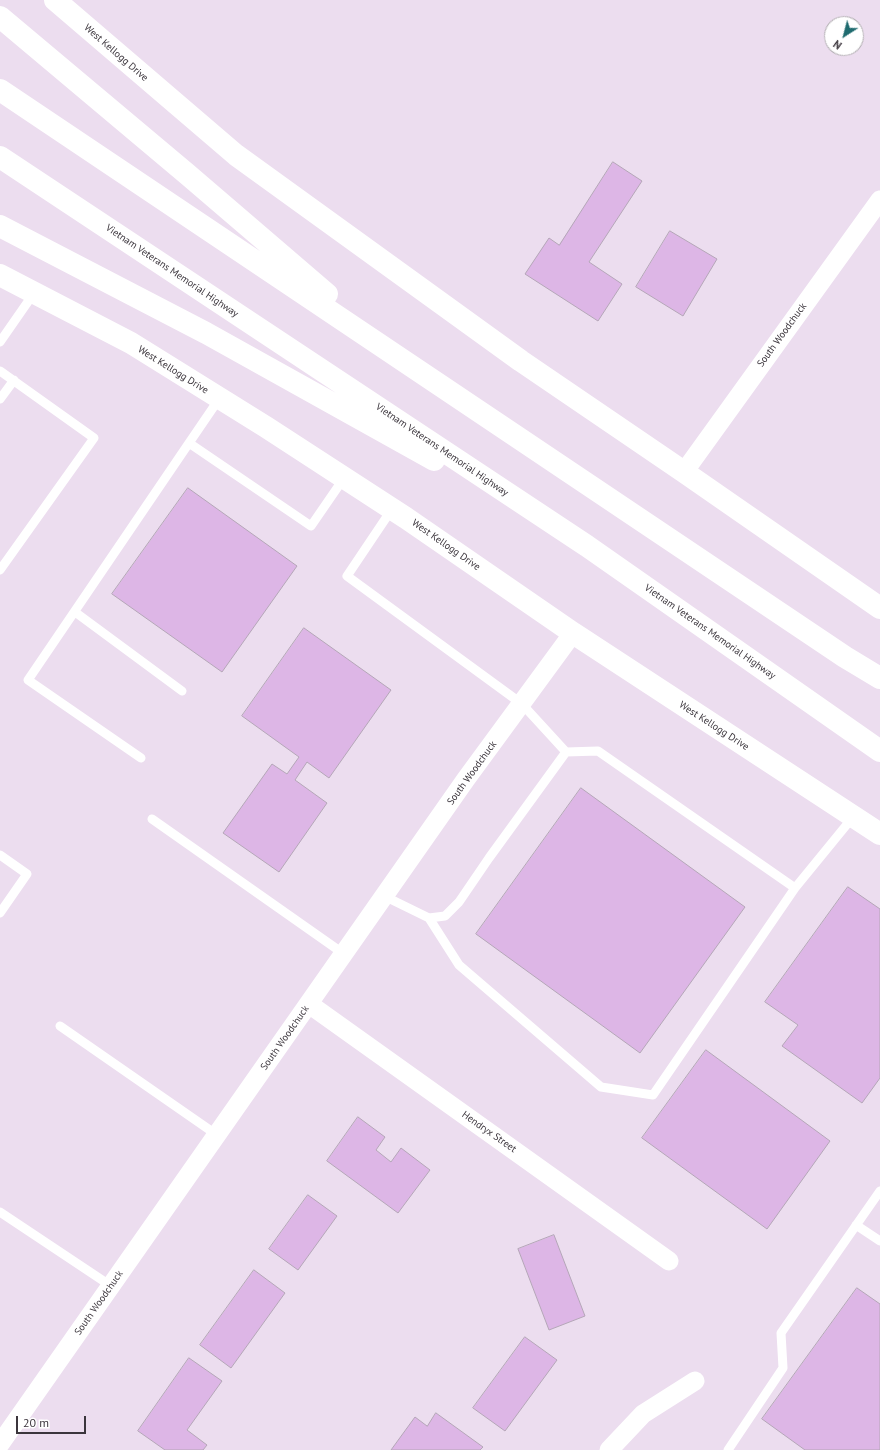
<!DOCTYPE html>
<html>
<head>
<meta charset="utf-8">
<style>
  body { margin:0 }
  #map { position:relative; width:880px; height:1450px; overflow:hidden; background:#ecddef; font-family:"PT Sans",sans-serif }
  canvas { display:block }
  .north { position:absolute; left:824px; top:16px; width:40px; height:40px; box-sizing:border-box; background:#fff; border:1px solid #b1aeb1; border-radius:50%; rotate:216deg; font-size:11px; font-weight:700; line-height:16px; text-align:center; color:#3b353c }
  .north::after { content:''; display:block; margin:auto; width:14px; height:18px; background:#1f6b6f; clip-path:polygon(50% 0,100% 100%,50% 72%,0 100%) }
  .scale { position:absolute; left:16px; top:1416px; width:70px; height:18px; box-sizing:border-box; border:2px solid #3b353c; border-top:0; padding-left:5px; font-size:12px; line-height:14px; white-space:nowrap; color:#3b353c; -webkit-text-stroke:3px #fff; paint-order:stroke }
</style>
</head>
<body>
<div id="map">
<canvas width="880" height="1450"></canvas>
<div class="north">N</div>
<div class="scale">20 m</div>
</div>
<script>
const g = document.querySelector('canvas').getContext('2d');
g.lineJoin = 'round';
function fill(path, color) { g.fillStyle = color; g.fill(path, 'evenodd'); }
function stroke(path, color, width, dash) { g.strokeStyle = color; g.lineWidth = width; g.lineCap = dash ? 'butt' : 'round'; g.setLineDash(dash || []); g.stroke(path); }
function write(font, color, halo, rows, align = 'center') {
  g.font = font + ' "PT Sans",sans-serif'; g.lineWidth = 3; g.setLineDash([]); g.textBaseline = 'middle'; g.strokeStyle = halo; g.fillStyle = color; for (const [text, x, y, turn = 0] of rows) {
    g.save(); g.translate(x, y); g.rotate((+turn || 0) * Math.PI / 180); g.textAlign = isNaN(turn) ? turn : align; if (halo) g.strokeText(text, 0, 0); g.fillText(text, 0, 0); g.restore();
  }
}
const building = new Path2D(`
  M613,162L642,181L589,262L622,284L598,321L525,274L549,238L559,245Z
  M670,231L717,259L683,316L636,287Z
  M188,488L297,566L222,672L112,594Z
  M304,628L391,690L329,778L307,762L295,780L327,803L279,872L223,833L272,764L287,774L299,757L242,716Z
  M581,788L745,907L640,1053L476,934Z
  M848,887L880,909V1078L862,1103L782,1046L798,1025L765,1002Z
  M706,1050L830,1141L767,1229L642,1138Z
  M358,1117L385,1137L376,1150L391,1162L401,1148L430,1170L398,1213L327,1161Z
  M308,1195L337,1216L298,1270L269,1249Z
  M554,1235L585,1316L549,1330L518,1249Z
  M254,1270L285,1293L231,1368L200,1345Z
  M857,1288L880,1304V1450H805L762,1419Z
  M525,1337L557,1360L505,1431L473,1408Z
  M189,1358L222,1381L187,1430L207,1445L203,1450H165L138,1431Z
  M436,1413L483,1447L480,1450H391L415,1417L427,1426Z`);
fill(building, '#ddb6e6');
stroke(building, '#b4a6b7', 1);
stroke(new Path2D(`
  M0,342L34,293
  M0,371L94,438L0,570
  M0,399L14,380
  M219,399L189,443L311,526L344,478
  M75,612L182,691
  M566,752L598,751L795,888L853,817
  M141,758L28,680L189,443
  M152,819L344,954
  M0,855L27,874L0,913
  M384,896L429,918L445,916L459,902L489,858L566,752L522,704L347,576L392,509
  M429,918L459,965L601,1087L653,1095L795,888
  M60,1026L217,1135
  M0,1212L111,1286
  M856,1225L880,1241
  M728,1450L783,1368L781,1333L880,1191`), '#fff', 9);
stroke(new Path2D(`
  M684,472L880,200
  M309,1004L669,1261
  M0,1444L466,779L573,633
  M609,1450L643,1414L695,1381`), '#fff', 19);
stroke(new Path2D(`
  M55,0L236,155L521,361L684,472L880,608
  M0,275L131,343L266,427L406,518L573,633L880,834`), '#fff', 22);
stroke(new Path2D(`
  M0,17L187,174L327,294
  M0,90L845,657L880,678
  M0,157L587,546L880,751
  M0,226L206,333L434,460`), '#fff', 22);
write('10px', '#3b353c', '#fff', [
  ["West Kellogg Drive",116,53,41],
  ["Vietnam Veterans Memorial Highway",172,271,34],
  ["South Woodchuck",782,335,-54],
  ["West Kellogg Drive",173,370,32],
  ["Vietnam Veterans Memorial Highway",442,450,34],
  ["West Kellogg Drive",446,545,35],
  ["Vietnam Veterans Memorial Highway",710,632,35],
  ["West Kellogg Drive",714,726,33],
  ["South Woodchuck",472,773,-54],
  ["South Woodchuck",285,1038,-55],
  ["Hendryx Street",489,1132,35],
  ["South Woodchuck",99,1303,-55]
]);
</script>
</body>
</html>
